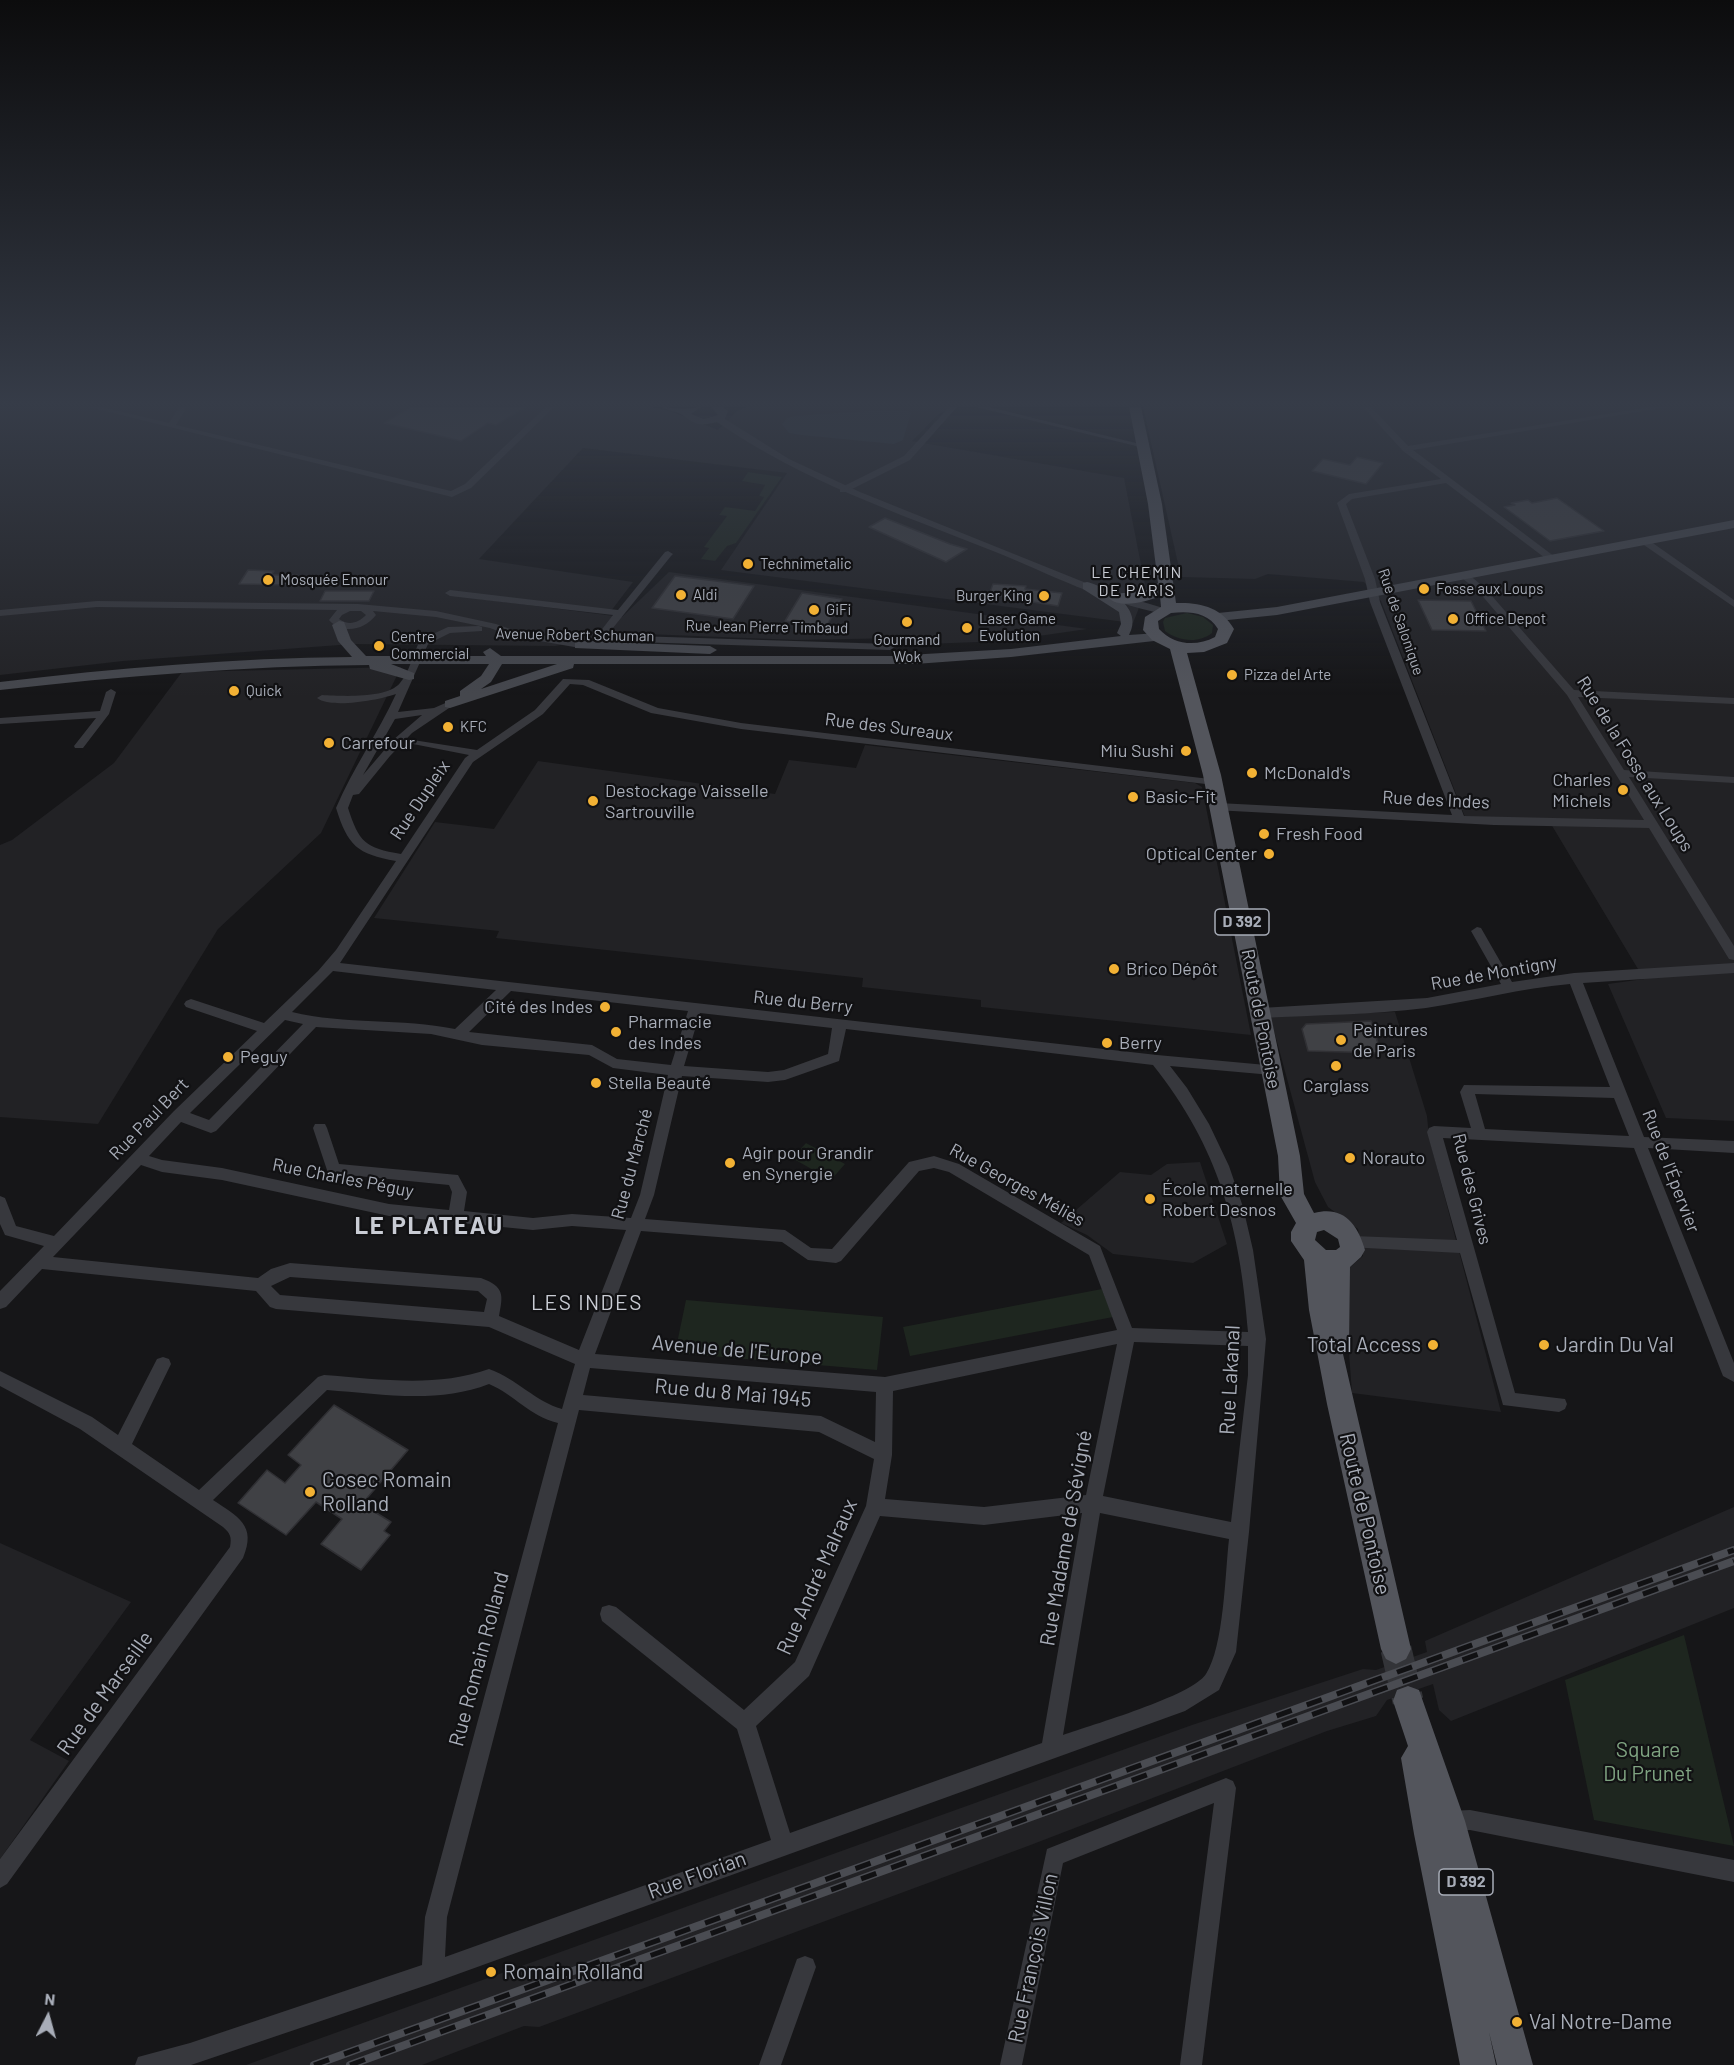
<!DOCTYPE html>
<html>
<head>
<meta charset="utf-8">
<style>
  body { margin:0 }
  #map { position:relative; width:1734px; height:2065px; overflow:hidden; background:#161618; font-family:Barlow,sans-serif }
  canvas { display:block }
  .north { position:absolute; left:18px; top:1987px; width:60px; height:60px; -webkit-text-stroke:4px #111113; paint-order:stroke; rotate:6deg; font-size:16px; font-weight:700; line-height:24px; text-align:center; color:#a8adb8 }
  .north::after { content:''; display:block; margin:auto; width:21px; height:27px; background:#a8adb8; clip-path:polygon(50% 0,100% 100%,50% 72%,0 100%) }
</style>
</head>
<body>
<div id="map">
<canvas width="1734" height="2065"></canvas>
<div class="north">N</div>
</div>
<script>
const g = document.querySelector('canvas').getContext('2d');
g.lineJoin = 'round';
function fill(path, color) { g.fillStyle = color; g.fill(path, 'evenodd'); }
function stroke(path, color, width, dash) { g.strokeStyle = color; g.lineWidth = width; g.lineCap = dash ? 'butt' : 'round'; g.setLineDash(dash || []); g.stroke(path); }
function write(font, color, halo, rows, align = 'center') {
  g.font = font + ' Barlow,sans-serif'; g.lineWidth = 4.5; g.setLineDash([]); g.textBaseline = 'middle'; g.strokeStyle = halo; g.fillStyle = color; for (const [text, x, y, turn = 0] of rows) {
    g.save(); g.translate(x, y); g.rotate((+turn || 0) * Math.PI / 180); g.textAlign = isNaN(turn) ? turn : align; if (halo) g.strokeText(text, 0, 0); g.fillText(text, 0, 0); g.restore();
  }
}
fill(new Path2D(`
  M0,407H651L670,411L718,430L737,411L747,407H953L939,414L912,441L1124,478L1146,590L1133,623L721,570L787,473L583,448L479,559L633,582L611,611L465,597L622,617L669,572L1087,629L1004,641L900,645L899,638L797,640L620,633L555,646L353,644L123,661L0,675Z
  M1143,407H1734V1121L1666,1118L1608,984L1644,979L1548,819L1465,817L1381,601L1364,582L1268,574L1255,579L1181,577Z
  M401,667L321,833L218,929L98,1124L0,1117V845L12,840L114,763L182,672Z
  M865,745L1195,783L1202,787L1251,1035L981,1007V1000L862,987L863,978L496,938L499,931L374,918L435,822L494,829L538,761L775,794L789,760L856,768Z
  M1395,1012L1427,1116L1429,1137L1501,1412L1352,1393L1343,1273L1363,1256L1358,1229L1328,1207L1315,1182L1270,1016Z
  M1200,1162L1227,1244L1193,1263L1113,1254L1087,1235L1061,1223L1120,1172L1151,1175L1167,1164Z
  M1734,1507V1608L1451,1721L1439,1710L1433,1684L1387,1700L1376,1716L1327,1731L1028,1846L539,2027L524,2026L422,2065H246L1192,1725L1363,1669L1376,1670L1427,1652L1425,1641Z
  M0,1543L131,1602L30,1740L69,1761L0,1859Z`), '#222225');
fill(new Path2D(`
  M748,472L782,477L736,543L727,546L715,561L701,559L709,548L704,547L727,516L719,515L725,507L755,511L764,497L759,496L765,485L742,481Z
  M1187,613L1203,617L1213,625L1212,633C1198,644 1178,641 1165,631L1163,622L1165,618Z
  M806,1143L845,1164L831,1180L792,1158Z
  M1102,1289L1113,1317L910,1356L903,1327Z
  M686,1300L883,1317L877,1370L675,1353Z
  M1684,1635L1734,1846L1594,1820L1565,1680Z`), '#1e261f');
fill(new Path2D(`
  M884,410H906L911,413L903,440L894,444L801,435L789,433L782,424L787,418L795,416Z`), '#2c353c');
const building = new Path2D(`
  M411,407H526L496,425L488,423L461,441L384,423Z
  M1357,457L1383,463L1366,484L1312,471L1323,459L1350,465Z
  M1557,498L1604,531L1550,541L1504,507L1515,505L1511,503L1528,500L1532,503Z
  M885,518L950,544L967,549L946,562L869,527Z
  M248,570L274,571L271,575H297L291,585L239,584Z
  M675,576L716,581L754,586L733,619L652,608Z
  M993,584L1026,586L1025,589L1062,593L1058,606L1026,601L1027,599L989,595Z
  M325,591H374L369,601H320Z
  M802,593L842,599L826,627L785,621Z
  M1418,600L1471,601L1486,631L1432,630Z
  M1371,1021L1381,1053L1308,1051L1302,1029L1306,1024Z
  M334,1405L408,1450L362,1504L391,1522L384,1531L390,1535L361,1570L321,1544L342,1519L316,1502L286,1535L238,1503L267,1470L285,1483L301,1465L288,1455Z`);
fill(building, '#404145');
stroke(building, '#303034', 1.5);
stroke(new Path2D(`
  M1396,1649L1408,1701`), '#333438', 31, [31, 16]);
fill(new Path2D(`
  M89,407H102L169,423L179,407H187L176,425L451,491L465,484L546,407H554L471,488L452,497Z
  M949,407H957L910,460L846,492H840V488L904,456Z
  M976,407H989L1148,446L1144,448Z
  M1363,407H1371L1408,446L1650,407H1667L1413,450L1555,557V561H1549L1446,483L1352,499L1346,504L1375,579L1380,602L1464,816L1644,820L1567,695L1479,592L1462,578V574H1468L1485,588L1574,690L1734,698V704L1578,697L1624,770L1734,777V783L1629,777L1734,946V960L1729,959L1649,828L1494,825L1214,810L1212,807L1218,803L1452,815L1370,602L1365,579L1337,503L1349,494L1441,479L1403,451Z
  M1729,407H1734V410Z
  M1641,539H1647L1734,600V607L1641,543Z
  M668,551L673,554L671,556L604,639L635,636L890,644L895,647L890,650L635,642L580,648L511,636L490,628L436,617L373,611L376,615C365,630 342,635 329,620L337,610L97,607L0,616V610L97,601L358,604L436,611L496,624L513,630L580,642L593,641L613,615L450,596L445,593L450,590L618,610L665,552ZM350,611H361L366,615C358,623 349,626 339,619L342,615Z
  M479,626L482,627V631L450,633L428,644L398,712L434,708L450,701L455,704L412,733L390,756L359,794L353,795L348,808C359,842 365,848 401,854L465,758L469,755L413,744V740L477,750L535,710L563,679L589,680L658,708L741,723L1218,780L1220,782L1214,785L741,729L651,713L583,685L570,684L543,714L473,762L340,963L1157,1055L1277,1066L1279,1070L1277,1074L1272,1075L1170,1066L1187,1088L1209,1124L1229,1166L1243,1207L1253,1250L1266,1339L1249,1532L1236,1652L1219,1690L1185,1711L433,1983L191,2065H135L138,2057L190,2043L422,1965L425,1917L558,1423C529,1416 515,1395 489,1384C438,1404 381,1394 327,1390L213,1500C238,1517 257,1525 243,1558L7,1884L0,1888V1859L230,1547C232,1537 230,1533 223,1527L80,1429L0,1386V1371L92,1417L118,1435L157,1359L163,1357L169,1359L171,1364L132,1444L199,1490L318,1377L324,1375C379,1379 436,1388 489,1369C517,1379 536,1402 562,1409L575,1364L489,1327L276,1309L270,1307L256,1291L42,1269L6,1307L0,1309V1291L44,1246L5,1235L0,1224V1196L5,1198L16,1226L54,1236L174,1111L257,1031L186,1007L184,1004L186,1001L191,999L264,1023L318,971L336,950L396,861C357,854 348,846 336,808C353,768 378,733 396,694C379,700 331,709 317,698L322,695C341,696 387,699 400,683C409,673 414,652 420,640L448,627ZM422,715L393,740L363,775L395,719ZM333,971L496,990L455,1029C402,1018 345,1025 292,1012ZM511,991L688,1011L671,1065L617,1059L592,1045L469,1032ZM700,1013L832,1028L828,1054L784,1070L768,1072L684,1066ZM285,1020L303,1024L209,1120L190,1113ZM316,1027L431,1034L482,1045L589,1055L613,1068L668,1075L640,1195L631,1218L572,1214L533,1218L464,1211L467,1192L458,1175L339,1164L327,1128L325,1124H315L313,1128L328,1173L449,1185L452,1192L449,1210L389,1204L222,1168L162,1160L149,1156L181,1122L211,1133L216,1131ZM846,1029L1153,1065C1219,1148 1240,1227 1248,1332L1132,1328L1100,1246L959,1164L934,1156L909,1162L832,1249L811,1248L785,1230L645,1219L654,1195L682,1076L768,1082L785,1080L839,1061ZM141,1165L162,1172L222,1180L389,1216L533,1230L572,1226L626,1230L579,1350L499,1316C503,1295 505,1287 481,1278L290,1263L271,1269L258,1278L53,1257ZM934,1168L949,1172L1089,1255L1117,1330L885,1377L595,1354L641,1231L782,1242L808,1260L836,1263L841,1261L919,1171ZM290,1277L478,1291L487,1299L484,1312L280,1295L271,1286ZM1134,1342L1248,1346V1375L1231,1522L1103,1496ZM1117,1344L1086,1495L984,1507L885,1499L892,1455L893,1391ZM590,1368L876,1392L875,1442L821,1416L583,1395ZM579,1410L819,1432L874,1459L866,1506L795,1662L744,1710L616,1607L609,1605L602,1607L600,1614L602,1621L737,1729L771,1840L445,1957L447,1917ZM1082,1513L1042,1743L790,1833L756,1726L809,1676L880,1516L984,1525ZM1100,1513L1229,1539C1225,1574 1224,1646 1206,1674C1192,1696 1091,1725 1063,1735Z
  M111,689L116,692L109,714L83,748H75L74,746L96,718L0,724V718L100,711L106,692Z
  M1477,927L1481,928L1512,982L1574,973L1734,963V973L1583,983L1644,1137L1734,1141V1153L1648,1148L1734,1363V1382L1723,1376L1721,1371L1634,1148L1443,1138L1515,1393L1565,1399L1567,1404L1565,1409L1559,1412L1503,1405L1460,1253L1348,1247L1345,1242L1348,1237L1353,1236L1457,1240L1427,1132L1429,1128L1434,1126L1471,1128L1460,1092L1464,1085L1610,1087L1570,984C1521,988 1474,1001 1426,1008C1371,1015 1316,1015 1261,1018L1254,1013L1261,1008L1427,998L1501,984L1471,931ZM1475,1094L1614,1098L1629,1136L1485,1129Z
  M1226,1778L1233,1781L1236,1788L1202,2065H1180L1214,1803L1063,1863L1022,2065H1000L1047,1849Z
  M1470,1810L1734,1860V1882L1470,1830L1449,1831L1442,1828L1439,1821L1442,1814L1449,1811Z
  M805,1956L813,1959L816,1967L781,2065H759L797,1959Z`), '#37383d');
fill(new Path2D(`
  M662,407L684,409L701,407L691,414L704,419L718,415L711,407H723L728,411L725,419L789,459L860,492L1106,591L1170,610L1164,614C1103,602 1050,574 993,551C898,513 802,481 717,422C698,427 695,424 681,414C675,411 668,411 662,407Z`), '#37383d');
fill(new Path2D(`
  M1734,520V528L1277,615L1218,621L1211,617L1218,613L1277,607Z
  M1087,582C1110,588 1144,609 1129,635L1158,633L1165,637L1163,640L1011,657L915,664H574L573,668L450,708L445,707V701L460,696V691L481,676L489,664H391L414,673V679L409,680L370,669L369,665C245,666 123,676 0,690V682C117,668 234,658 352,657L338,641L332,625L339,621L344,622L351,640L366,656H486L483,652L490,648L501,656H891L1011,649L1121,636L1117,633L1121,624L1119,612L1083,589V583ZM502,664H557L481,689L491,682Z
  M580,641L710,646L717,650L710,654L575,648V642Z`), '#45474d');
fill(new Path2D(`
  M1129,407H1141L1162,504L1176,603C1199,602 1222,607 1234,629L1227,643L1204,652L1187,653L1221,775L1300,1156L1304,1194L1314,1213C1343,1205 1358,1224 1365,1250L1361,1257L1350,1267L1349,1345L1343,1354L1411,1649L1406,1659L1396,1664L1386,1659L1381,1649L1327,1404L1309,1310L1304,1260L1291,1241V1232L1296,1223L1280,1195L1278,1156L1203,775L1170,649L1152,640L1143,630L1145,617L1161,607L1160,596C1147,602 1119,609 1109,598C1118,588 1141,599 1158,583L1148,504ZM1171,613C1189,611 1208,612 1218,629L1215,637C1196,647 1174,645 1159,629L1158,621ZM1324,1230L1338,1239L1340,1247L1336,1250H1326L1315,1240L1317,1232Z
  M1408,1686L1419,1690L1465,1821L1533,2065H1497L1489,2032L1496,2065H1460L1414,1834L1401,1758L1408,1746L1393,1701L1397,1690Z`), '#53555c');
const rail = new Path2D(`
  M314,2065L1734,1550
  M350,2065L1734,1561`);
stroke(rail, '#4a4c52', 8);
stroke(rail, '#111113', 5, [16]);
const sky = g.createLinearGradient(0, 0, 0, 696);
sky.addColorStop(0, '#0c0c0d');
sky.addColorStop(0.58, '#363c48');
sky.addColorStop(1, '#363c4800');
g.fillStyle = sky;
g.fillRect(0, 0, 1734, 696);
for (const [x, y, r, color] of [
  [748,564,6,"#f2b134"],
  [268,580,6,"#f2b134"],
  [1424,589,6,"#f2b134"],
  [681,595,6,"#f2b134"],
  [1044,596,6,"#f2b134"],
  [814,610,6,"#f2b134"],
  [1453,619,6,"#f2b134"],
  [907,622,6,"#f2b134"],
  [967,628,6,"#f2b134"],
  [379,646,6,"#f2b134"],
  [1232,675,6,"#f2b134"],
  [234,691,6,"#f2b134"],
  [448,727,6,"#f2b134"],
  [329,743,6,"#f2b134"],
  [1186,751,6,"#f2b134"],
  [1252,773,6,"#f2b134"],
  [1623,790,6,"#f2b134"],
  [1133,797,6,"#f2b134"],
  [593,801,6,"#f2b134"],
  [1264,834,6,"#f2b134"],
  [1269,854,6,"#f2b134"],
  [1114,969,6,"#f2b134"],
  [605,1007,6,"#f2b134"],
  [616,1032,6,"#f2b134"],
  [1341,1040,6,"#f2b134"],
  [1107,1043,6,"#f2b134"],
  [228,1057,6,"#f2b134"],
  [1336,1066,6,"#f2b134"],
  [596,1083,6,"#f2b134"],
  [1350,1158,6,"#f2b134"],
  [730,1163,6,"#f2b134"],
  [1150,1199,6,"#f2b134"],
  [1433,1345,6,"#f2b134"],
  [1544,1345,6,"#f2b134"],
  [310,1492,6,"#f2b134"],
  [491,1972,6,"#f2b134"],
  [1517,2022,6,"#f2b134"]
]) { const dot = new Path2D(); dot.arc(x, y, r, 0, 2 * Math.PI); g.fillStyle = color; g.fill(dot); stroke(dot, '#111113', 2); }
write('15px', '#a8adb8', '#111113', [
  ["Technimetalic",760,564],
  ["Mosquée Ennour",280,580],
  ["Fosse aux Loups",1436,589],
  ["Aldi",693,595],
  ["Burger King",1032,596,"right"],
  ["GiFi",826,610],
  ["Laser Game",979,619],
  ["Evolution",979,636],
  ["Office Depot",1465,619],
  ["Centre",391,637],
  ["Commercial",391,654],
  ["Gourmand",907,640,"center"],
  ["Wok",907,657,"center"],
  ["Pizza del Arte",1244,675],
  ["Quick",246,691],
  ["KFC",460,727]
], 'left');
write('15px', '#a8adb8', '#111113', [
  ["Rue de Salonique",1401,622,71],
  ["Rue Jean Pierre Timbaud",767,627,1],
  ["Avenue Robert Schuman",575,635,1]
]);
g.letterSpacing = '1.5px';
write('16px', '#c9ccd4', '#111113', [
  ["LE CHEMIN",1137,573],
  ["DE PARIS",1137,591]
]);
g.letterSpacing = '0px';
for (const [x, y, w] of [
  [1242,922,54],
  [1466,1882,54]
]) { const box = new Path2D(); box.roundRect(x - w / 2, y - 13, w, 26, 4.5); g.fillStyle = '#111113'; g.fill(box); stroke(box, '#a8adb8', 1.5); }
write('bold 16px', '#a8adb8', null, [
  ["D 392",1242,922],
  ["D 392",1466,1882]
]);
write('18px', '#a8adb8', '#111113', [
  ["Rue des Sureaux",889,727,7],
  ["Rue de la Fosse aux Loups",1635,764,58],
  ["Rue Dupleix",420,800,-56],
  ["Rue des Indes",1436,800,3],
  ["Rue de Montigny",1494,973,-10],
  ["Rue du Berry",803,1002,6],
  ["Route de Pontoise",1261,1019,79],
  ["Rue Paul Bert",149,1119,-46],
  ["Rue du Marché",632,1164,-75],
  ["Rue de l'Épervier",1671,1171,69],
  ["Rue Charles Péguy",343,1178,11],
  ["Rue Georges Méliès",1017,1185,29],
  ["Rue des Grives",1472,1189,76]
]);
write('18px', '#a8adb8', '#111113', [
  ["Carrefour",341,743],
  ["Miu Sushi",1174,751,"right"],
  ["McDonald's",1264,773],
  ["Charles",1611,780,"right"],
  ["Michels",1611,801,"right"],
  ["Destockage Vaisselle",605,791],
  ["Sartrouville",605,812],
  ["Basic-Fit",1145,797],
  ["Fresh Food",1276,834],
  ["Optical Center",1257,854,"right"],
  ["Brico Dépôt",1126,969],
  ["Cité des Indes",593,1007,"right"],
  ["Pharmacie",628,1022],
  ["des Indes",628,1043],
  ["Peintures",1353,1030],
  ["de Paris",1353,1051],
  ["Berry",1119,1043],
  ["Peguy",240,1057],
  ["Stella Beauté",608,1083],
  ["Carglass",1336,1086,"center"],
  ["Agir pour Grandir",742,1153],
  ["en Synergie",742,1174],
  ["Norauto",1362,1158],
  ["École maternelle",1162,1189],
  ["Robert Desnos",1162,1210]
], 'left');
g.letterSpacing = '1.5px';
write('21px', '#c9ccd4', '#111113', [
  ["LES INDES",587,1303]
]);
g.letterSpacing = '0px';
write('21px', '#a8adb8', '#111113', [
  ["Total Access",1421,1345,"right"],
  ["Jardin Du Val",1556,1345],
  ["Cosec Romain",322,1480],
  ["Rolland",322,1504],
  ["Romain Rolland",503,1972],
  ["Val Notre-Dame",1529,2022]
], 'left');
write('21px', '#a8adb8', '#111113', [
  ["Avenue de l'Europe",737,1350,5],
  ["Rue Lakanal",1230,1380,-87],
  ["Rue du 8 Mai 1945",733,1393,5],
  ["Route de Pontoise",1365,1514,77],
  ["Rue Madame de Sévigné",1066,1538,-80],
  ["Rue André Malraux",817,1577,-66],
  ["Rue Romain Rolland",479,1659,-75],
  ["Rue de Marseille",105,1693,-54],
  ["Rue Florian",697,1875,-20],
  ["Rue François Villon",1033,1958,-78]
]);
write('21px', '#7fa381', '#111113', [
  ["Square",1648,1750],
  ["Du Prunet",1648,1774]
]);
g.letterSpacing = '1.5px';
write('bold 24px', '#c9ccd4', '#111113', [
  ["LE PLATEAU",429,1226]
]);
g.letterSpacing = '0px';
</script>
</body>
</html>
